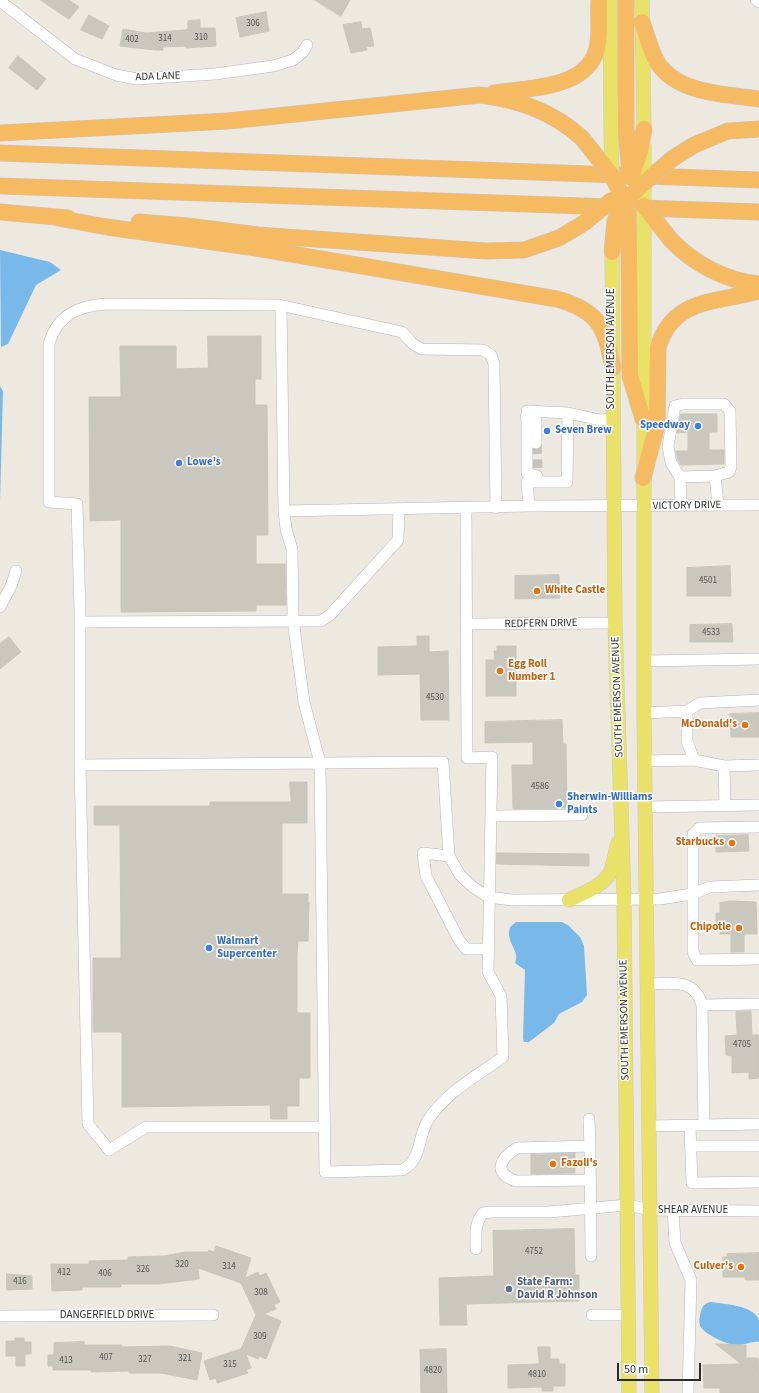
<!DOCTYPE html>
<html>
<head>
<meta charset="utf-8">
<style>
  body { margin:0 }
  #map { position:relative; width:759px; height:1393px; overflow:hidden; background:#ede9e0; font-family:"Source Sans 3",sans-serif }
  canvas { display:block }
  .scale { position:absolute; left:617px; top:1363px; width:84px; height:18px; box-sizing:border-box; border:2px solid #2c2c2c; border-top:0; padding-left:5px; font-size:12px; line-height:14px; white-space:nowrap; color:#2c2c2c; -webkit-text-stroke:3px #fff; paint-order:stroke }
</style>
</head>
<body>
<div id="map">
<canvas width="759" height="1393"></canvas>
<div class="scale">50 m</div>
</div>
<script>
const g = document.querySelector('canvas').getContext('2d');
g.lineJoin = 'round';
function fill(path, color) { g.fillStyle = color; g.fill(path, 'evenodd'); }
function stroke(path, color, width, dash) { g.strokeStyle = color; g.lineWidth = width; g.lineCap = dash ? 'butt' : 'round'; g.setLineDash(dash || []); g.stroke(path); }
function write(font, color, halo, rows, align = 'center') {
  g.font = font + ' "Source Sans 3",sans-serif'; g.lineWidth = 3; g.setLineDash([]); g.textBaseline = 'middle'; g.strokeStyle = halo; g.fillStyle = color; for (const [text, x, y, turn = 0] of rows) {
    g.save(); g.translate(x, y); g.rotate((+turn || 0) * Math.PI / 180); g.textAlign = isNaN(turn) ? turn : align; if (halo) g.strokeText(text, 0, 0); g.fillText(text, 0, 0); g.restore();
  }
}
fill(new Path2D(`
  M0,250L50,262L61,270L36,285L8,344L1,347Z
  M0,386L3,391L0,502Z
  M516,922H562L568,925L580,937L584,946L587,995L582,1002L559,1014L554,1023L529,1042H524L523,1038L525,970L515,963C521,951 505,943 510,927Z
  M710,1302C723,1304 754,1305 759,1320C759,1325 759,1336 759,1342C751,1341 744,1346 735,1345C727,1345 703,1333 700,1326C699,1323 699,1319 700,1316C701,1310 702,1304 710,1302Z`), '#79b9e9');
const building = new Path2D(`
  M41,0H69L79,7L69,19Z
  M315,0H350L341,16Z
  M266,12L269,31L240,37L236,18Z
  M89,15L109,26L102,39L81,30Z
  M200,20V28H215L216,46L186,48V46L162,47L163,50H155L120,46L123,29L146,33L185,30L188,29V21Z
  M361,22L362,29L370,28L374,46L366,47L367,50L351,53L343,25Z
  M18,56L46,79L37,90L9,68Z
  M208,336H261V379H255V405H267L268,535H256V564H285L286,605H256V611L121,612V520L90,521L89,397H121L120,346H176V369L208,368Z
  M681,414H717V432H709V450H724V464L681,465L678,460L676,451H688V432L677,433Z
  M730,566L731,596H687V568Z
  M559,575L560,598L515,599V576Z
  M732,624L733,642H690V625Z
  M417,636H429V652L448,651L449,720H421L420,674L378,675V647L417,646Z
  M9,637L21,652L0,669V644Z
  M497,646H516V696H486V660H495L494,651H497Z
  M759,713V737H731L730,714Z
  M562,720L563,744H566L567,808L513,809L512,765H533V742L485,743V722Z
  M290,782H307V823H282V894H308V903H309L308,941H298L297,955V1013H310V1078H299V1106H287V1119H271L270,1105L122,1107V1032H93V958H121L120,825H94V806H210V802H291Z
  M748,835L749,851L716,852V836Z
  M497,853L589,854V866L497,864Z
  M730,901L756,902L757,934H744V952H731V934H720V923H716V913H720V903Z
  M751,1011L752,1035H759V1078L749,1079V1072L732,1073V1056L726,1055L725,1036L737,1035L736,1012Z
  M575,1153V1173L531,1174V1155Z
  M574,1229L575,1275H579V1301L466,1304L467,1325H440L439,1278L494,1276L493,1231Z
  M216,1246L251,1258L245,1278L258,1272L260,1276L266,1273L280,1302L274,1305L276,1309L264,1314L281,1321L266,1359L259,1356L258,1359L246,1354L251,1368L246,1370L248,1373L217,1383L216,1378L210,1380L204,1361L241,1349L256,1315L241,1283L198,1268L199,1279L159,1284H121V1287H82V1290L52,1291L51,1264H89V1261L128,1260V1257L164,1256L185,1252H208L209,1250L214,1252Z
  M759,1253V1280H745V1277H723V1257H727V1254Z
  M7,1274L32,1276V1289L7,1290Z
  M15,1338H24V1342H31V1354H25V1366H16V1356H6V1341H15Z
  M84,1342V1345H122V1347L170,1346L202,1353L197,1380L161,1373H129V1371L91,1372V1370H53V1366H48V1355H54V1343Z
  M716,1344L746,1345V1358H758L759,1393H720V1388H704L703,1365L741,1364Z
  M538,1347H550V1359H559V1364H565V1386H553V1391H542V1387L508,1388V1365L539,1364Z
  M446,1349L447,1393H421L420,1350Z`);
fill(building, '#c9c7be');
stroke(building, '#c9c6b9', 1);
stroke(new Path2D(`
  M536,443L537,468`), '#c6c3bc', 11, [11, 5.5]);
const minor = new Path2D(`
  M756,0L759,2
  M0,1L75,59L116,75L137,79L215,74L273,66L293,60L303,52L307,45
  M281,306L284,511L529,506L759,505
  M526,417L536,421V443
  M537,476L527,473V411L568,413
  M680,477L715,476L718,505
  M529,506L527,482H567L568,413L600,420L613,419
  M681,506L680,477L671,463L668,446L675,406L683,404H724L730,411L731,467L729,472L715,476
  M496,508L494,364L491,355L483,350L422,349L413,344L402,332L279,305L106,304C78,306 57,315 49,344V502L77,504L80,612V765L443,762L449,856L460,875L473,887L488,897L512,900L660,899L692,894L710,887L759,885
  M284,511L286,529L292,549L293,620L304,702L320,763L325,1172L402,1170C422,1161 418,1135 428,1120C446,1092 477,1076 503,1057L501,996L488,972L492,757L467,758L466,508
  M0,607L11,586L16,571
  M80,622L321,621L330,615L398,540L399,509
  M466,624L615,623
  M645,661L759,659
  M687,711V741L694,760
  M644,713L687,711L700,703L759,700
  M645,761L694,760L724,766L759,765
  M80,765L88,1124L109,1150L146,1127H325
  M724,766L725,806
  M645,807L759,805
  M491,816L582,815
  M759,827L699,828L693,834V952L697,960L759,959
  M449,856L423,853L426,876L459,940L466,949H489
  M647,984C671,984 694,977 702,1005L704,1125
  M702,1005L759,1004
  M589,1119L590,1146
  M649,1126L759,1124
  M690,1126L692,1183L759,1182
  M690,1146H759
  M590,1180L516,1181C492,1173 500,1158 517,1148L590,1146L591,1256
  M673,1210L675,1243L691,1280L688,1393
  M476,1249C476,1235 474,1224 483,1213L491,1212H549L627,1205L651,1210L759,1211
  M592,1315H628
  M0,1316L213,1315`);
const major = new Path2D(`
  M610,0L611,130
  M642,0L644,129
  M644,183V206
  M612,252L615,623L624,899L629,1393
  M644,252V713L652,1393
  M569,900C583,893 604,886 611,871C614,862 615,852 618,843`);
const highway = new Path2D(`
  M626,0V130
  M642,22C647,35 650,50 657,62C677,94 725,94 759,99
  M494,93C529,87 592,90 598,43C600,29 598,14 599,0
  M0,133L228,121L480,95C519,100 552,111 582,138
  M694,145L728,131L759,129
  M0,153L759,180
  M612,176L625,201L644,183
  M0,186L759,212
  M0,212L68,218
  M58,218L107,227L256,248L557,299C600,311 605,328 613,368
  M139,222L188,226L258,235L486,251L524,250L559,238
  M671,240C694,264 726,281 759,284
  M629,252L630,376L643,419
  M643,478L657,425L658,348C672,297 718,303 759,291`);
stroke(minor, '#b3b3bf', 12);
stroke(major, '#c8c8c8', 15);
stroke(highway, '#c8c8c8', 17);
stroke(minor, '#fff', 11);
stroke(major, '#eae168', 14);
stroke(highway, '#f6ba62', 16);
const majorBridge = new Path2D(`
  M611,130L612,176
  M644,145V183
  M644,206V252`);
const highwayBridge = new Path2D(`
  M626,130L630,174
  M582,138L612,176
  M631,178L640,151L644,129
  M644,183L672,159L694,145
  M625,201L628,218L629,252
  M644,206L671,240
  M559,238L584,223L612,200
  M612,252L615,221L625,201`);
stroke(majorBridge, '#c8c8c8', 15, []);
stroke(highwayBridge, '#c8c8c8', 17, []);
stroke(majorBridge, '#eae168', 14);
stroke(highwayBridge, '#f6ba62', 16);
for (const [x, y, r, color] of [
  [698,426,4,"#3f7fe0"],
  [547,431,4,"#3f7fe0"],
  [179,463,4,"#3f7fe0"],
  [537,591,4,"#e8710a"],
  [500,671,4,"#e8710a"],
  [745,725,4,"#e8710a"],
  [559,804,4,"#3f7fe0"],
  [732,843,4,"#e8710a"],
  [739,928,4,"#e8710a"],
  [209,948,4,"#3f7fe0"],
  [553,1164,4,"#e8710a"],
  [741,1267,4,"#e8710a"],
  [509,1289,4,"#5c6f8a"]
]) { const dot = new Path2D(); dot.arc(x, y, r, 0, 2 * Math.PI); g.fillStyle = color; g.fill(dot); stroke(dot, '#fff', 1.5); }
write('9px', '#535350', null, [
  ["306",253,24],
  ["310",201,38],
  ["314",165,39],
  ["402",132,40],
  ["4501",708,581],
  ["4533",711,633],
  ["4530",435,698],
  ["4586",540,787],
  ["4705",742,1045],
  ["4752",534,1252],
  ["320",182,1265],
  ["314",229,1267],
  ["326",143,1270],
  ["412",64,1273],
  ["406",105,1274],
  ["416",20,1282],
  ["308",261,1293],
  ["309",260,1337],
  ["407",106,1358],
  ["321",185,1359],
  ["327",145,1360],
  ["413",66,1361],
  ["315",230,1365],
  ["4820",433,1371],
  ["4810",537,1375]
]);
write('11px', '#2c2c2c', '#fff', [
  ["ADA LANE",158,77,-2],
  ["SOUTH EMERSON AVENUE",612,349,-90],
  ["VICTORY DRIVE",687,506,-1],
  ["REDFERN DRIVE",541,624,-1],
  ["SOUTH EMERSON AVENUE",618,697,-92],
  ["SOUTH EMERSON AVENUE",625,1020,-91],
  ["SHEAR AVENUE",693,1211],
  ["DANGERFIELD DRIVE",107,1316]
]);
write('bold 11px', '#366cbe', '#fff', [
  ["Speedway",690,426,"right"],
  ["Seven Brew",555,431],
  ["Lowe's",187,463],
  ["Sherwin-Williams",567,798],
  ["Paints",567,811],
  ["Walmart",217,942],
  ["Supercenter",217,955]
], 'left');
write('bold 11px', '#c56008', '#fff', [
  ["White Castle",545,591,"left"],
  ["Egg Roll",508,665,"left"],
  ["Number 1",508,678,"left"],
  ["McDonald's",737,725],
  ["Starbucks",724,843],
  ["Chipotle",731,928],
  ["Fazoli's",561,1164,"left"],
  ["Culver's",733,1267]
], 'right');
write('bold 11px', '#4e5e75', '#fff', [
  ["State Farm:",517,1283],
  ["David R Johnson",517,1296]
], 'left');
</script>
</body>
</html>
